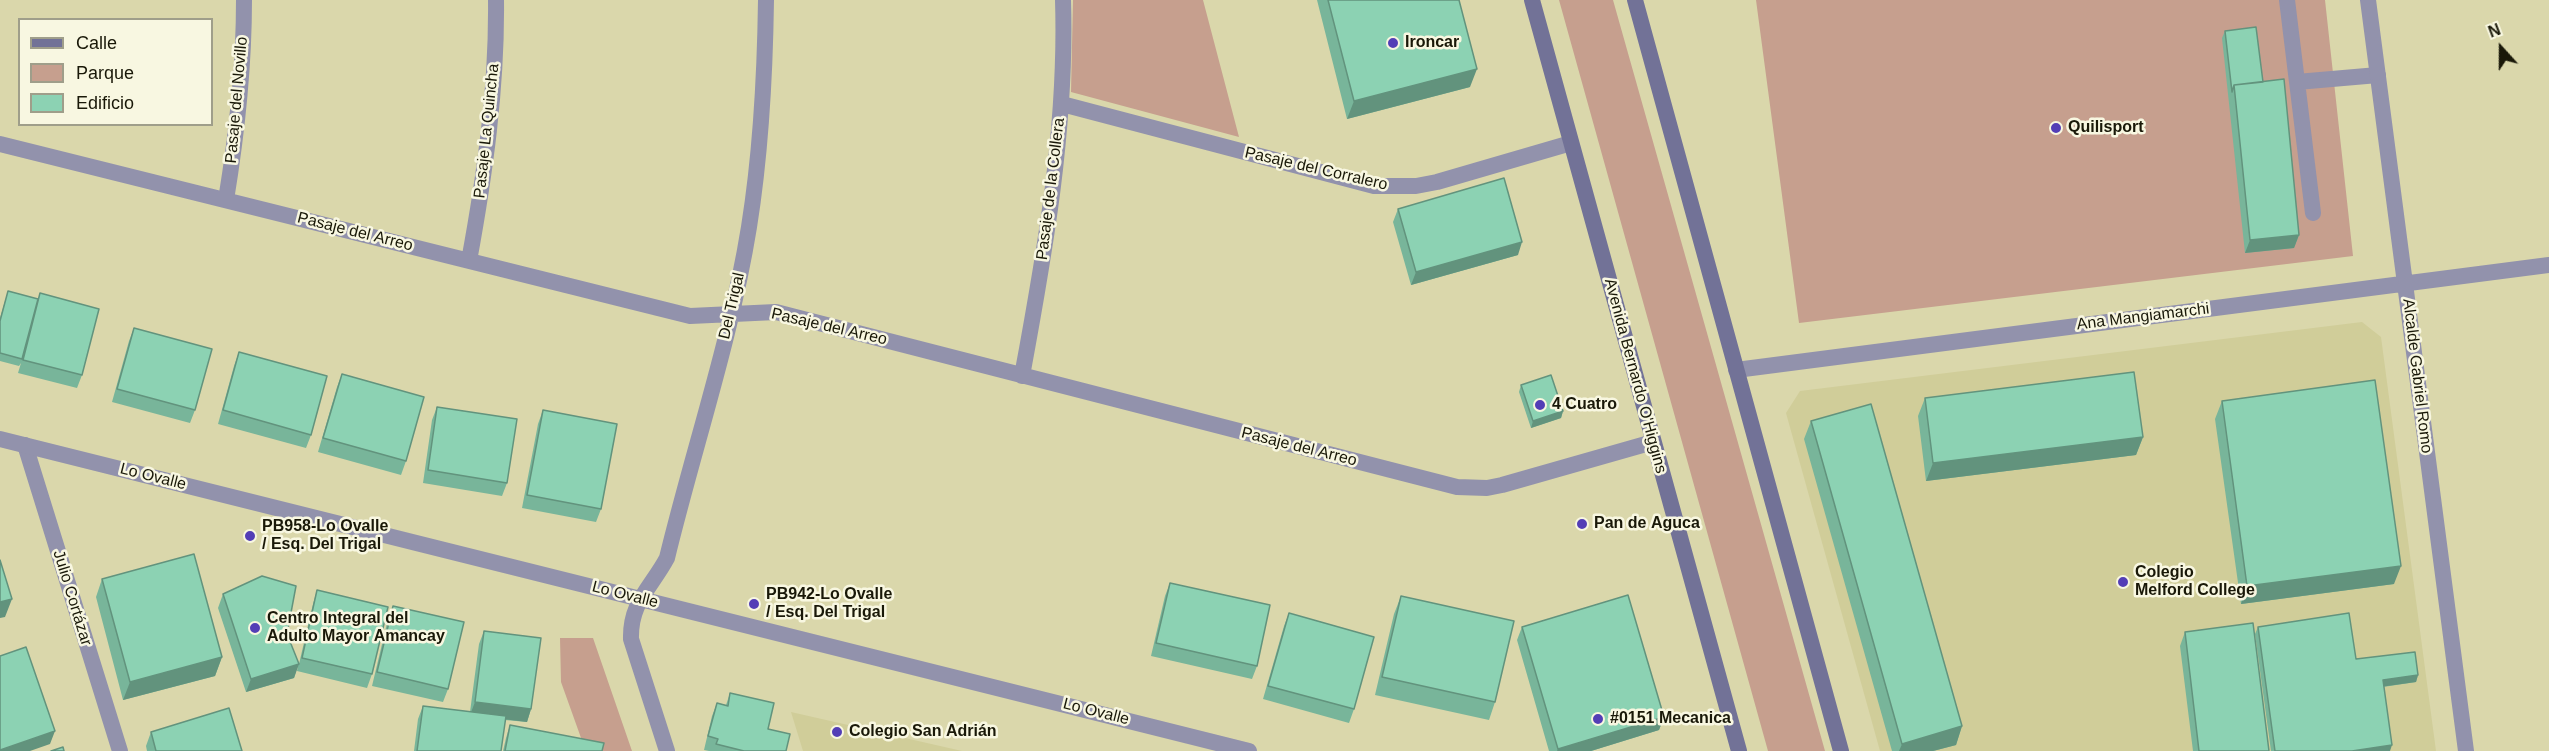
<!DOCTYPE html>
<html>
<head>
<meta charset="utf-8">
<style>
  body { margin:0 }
  #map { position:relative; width:2549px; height:751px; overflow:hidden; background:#dad7ab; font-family:Arial,sans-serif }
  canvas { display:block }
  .legend { position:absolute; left:18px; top:18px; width:195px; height:108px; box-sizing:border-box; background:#f8f7e1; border:2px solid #9f9e8a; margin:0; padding:8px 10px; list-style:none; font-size:18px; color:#191808 }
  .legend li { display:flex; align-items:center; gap:12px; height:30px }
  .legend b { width:30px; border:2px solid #9f9e8a }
  .north { position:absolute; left:2471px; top:18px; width:60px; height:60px; -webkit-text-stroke:4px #f8f7e1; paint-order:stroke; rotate:339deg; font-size:16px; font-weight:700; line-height:24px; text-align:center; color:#191808 }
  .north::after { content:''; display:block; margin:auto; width:21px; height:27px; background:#191808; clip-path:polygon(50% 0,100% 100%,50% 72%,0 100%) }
</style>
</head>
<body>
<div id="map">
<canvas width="2549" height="751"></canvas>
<ul class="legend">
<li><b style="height:8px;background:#727297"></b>Calle</li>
<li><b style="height:16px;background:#c69f8e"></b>Parque</li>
<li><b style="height:16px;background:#8cd2b3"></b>Edificio</li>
</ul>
<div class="north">N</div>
</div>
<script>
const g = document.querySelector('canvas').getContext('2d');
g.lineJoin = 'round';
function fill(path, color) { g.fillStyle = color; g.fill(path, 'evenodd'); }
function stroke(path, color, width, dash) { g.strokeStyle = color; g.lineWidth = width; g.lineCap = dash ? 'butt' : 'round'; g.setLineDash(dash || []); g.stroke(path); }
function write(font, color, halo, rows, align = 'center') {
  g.font = font + ' Arial,sans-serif'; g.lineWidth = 5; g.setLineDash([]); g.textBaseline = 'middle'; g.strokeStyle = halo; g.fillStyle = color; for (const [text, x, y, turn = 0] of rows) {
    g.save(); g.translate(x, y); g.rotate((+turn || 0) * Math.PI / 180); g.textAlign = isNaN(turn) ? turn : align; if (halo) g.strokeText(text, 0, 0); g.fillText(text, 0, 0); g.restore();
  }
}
fill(new Path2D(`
  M2362,322L2381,337L2436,751H1880L1786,413L1800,391Z
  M791,712L962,751H803Z`), '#d0cd99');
fill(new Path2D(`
  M1073,0H1203L1239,137L1071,92Z
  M1559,0H1613L1825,751H1768Z
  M1756,0H2325L2353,256L1799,323Z
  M560,638H593L632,751H592L585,749L561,682Z`), '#c69f8e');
stroke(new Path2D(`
  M2287,0L2313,213
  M2297,82L2378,75`), '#9292ac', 16);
stroke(new Path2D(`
  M2368,0L2466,751
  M1062,104L1374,186H1416L1437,182L1571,143
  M0,144L690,316L776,312L1457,487L1487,488L1502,485L1653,442
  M226,200C237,133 244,68 244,0
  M469,261C485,174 497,88 496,0
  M1736,370L2549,265
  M1022,376C1045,252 1067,127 1063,0
  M25,445L120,751
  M667,751L631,639C630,602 651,588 667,558C694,447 731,339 749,227C761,152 765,76 766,0`), '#9292ac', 16);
stroke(new Path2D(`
  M0,439L1249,751`), '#9292ac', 16);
stroke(new Path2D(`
  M1532,0L1739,751
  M1635,0L1841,751`), '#727297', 16);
fill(new Path2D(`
  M1317,0H1459L1470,87L1347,119Z
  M2225,31L2263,82L2299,235L2294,248L2245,253L2222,38Z
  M1398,209L1518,255L1411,285L1393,222Z
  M8,291L38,300L40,293L82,375L77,388L18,373L21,363L19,366L0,361V318Z
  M134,328L195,410L190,423L112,402L129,341Z
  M239,352L311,435L306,448L218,424L234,366Z
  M342,374L406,461L401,475L318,452L337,387Z
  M1521,385L1563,411L1561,418L1531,428L1519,392Z
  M1925,398L2143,437L2136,455L1926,481L1918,416Z
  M2222,401L2394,584L2241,604L2215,419Z
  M437,407L507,483L502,496L423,483L432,420Z
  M543,410L601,509L596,522L522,508L538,424Z
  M1811,421L1962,726L1956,745L1933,751H1892L1804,439Z
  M102,579L222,657L215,676L123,700L96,597Z
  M1170,583L1257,666L1252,679L1151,656L1165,596Z
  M317,590L372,674L367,688L297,671L298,665L294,678L246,692L218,608L223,594L287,634L299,664L313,604Z
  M1401,596L1495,702L1489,720L1375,695L1394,614Z
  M393,606L448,689L443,702L372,686L388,619Z
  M1289,613L1354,709L1349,723L1263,699L1284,626Z
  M1522,627L1664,717L1659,730L1591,751H1549L1517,640Z
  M2258,627L2356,659L2418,675L2416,682L2383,687L2390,751H2271L2255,634Z
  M484,631L531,709L527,722L505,720L501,751H414L418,719L423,706L470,712L479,644Z
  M2185,632L2269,751H2193L2180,646Z
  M730,693L768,729L786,751H709L704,750L712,716L717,703L726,705Z
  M510,725L602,751H503L506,738Z
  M151,732L242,751H147L146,746Z`), '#78b59a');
fill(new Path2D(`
  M1477,69L1470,87L1347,119L1354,101Z
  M2299,235L2294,248L2245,253L2250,240Z
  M1522,242L1518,255L1411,285L1416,272Z
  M1563,411L1561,418L1531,428L1533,421Z
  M2143,437L2136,455L1926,481L1933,463Z
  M2401,566L2394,584L2241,604L2247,586Z
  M12,599L5,617L0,618V602Z
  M222,657L215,676L123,700L130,682Z
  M299,664L294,678L246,692L251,679Z
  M2418,675L2416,682L2380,687L2383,680Z
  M475,702L531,709L527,722L470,715Z
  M1664,717L1659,730L1591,751H1557L1558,749Z
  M1962,726L1956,745L1933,751H1899L1902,744Z
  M55,731L50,744L30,751H0V750Z
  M2392,745L2390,751H2352Z`), '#62937d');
const building = new Path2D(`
  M1328,0H1459L1477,69L1354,101Z
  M2256,27L2263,82L2234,85L2232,92L2225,31Z
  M2284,79L2299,235L2250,240L2234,85Z
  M1504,178L1522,242L1416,272L1398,209Z
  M8,291L38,299L22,359L0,353V321Z
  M40,293L99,309L82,375L23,360Z
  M134,328L212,349L195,410L117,389Z
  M239,352L327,376L311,435L223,410Z
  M2134,372L2143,437L1933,463L1925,398Z
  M342,374L424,397L406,461L323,438Z
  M1551,375L1563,411L1533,421L1521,385Z
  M2375,380L2401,566L2247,586L2222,401Z
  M1871,404L1962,726L1902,744L1811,421Z
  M437,407L517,419L507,483L428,470Z
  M543,410L617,424L601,509L527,495Z
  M194,554L222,657L130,682L102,579Z
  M0,560L12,599L0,602Z
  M262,576L296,586L287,634L299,664L251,679L223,594Z
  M1170,583L1270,605L1257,666L1156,643Z
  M317,590L388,607L372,674L302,658Z
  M1628,595L1664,717L1558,749L1522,627Z
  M1401,596L1514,621L1495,702L1382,677Z
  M393,606L464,622L448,689L377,672Z
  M1289,613L1374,637L1354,709L1268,686Z
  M2349,613L2356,659L2415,652L2418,675L2383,680L2392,745L2352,751H2275L2258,627Z
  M2253,623L2269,751H2199L2185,632Z
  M484,631L541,638L531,709L475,702Z
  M26,647L55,731L0,750V656Z
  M730,693L774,703L768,729L790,734L786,751H744L716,744L718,739L708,736L717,703L728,706Z
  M423,706L506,716L501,751H417Z
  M229,708L242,751H156L151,732Z
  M510,725L604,743L602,751H505Z
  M63,747L64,751H51Z`);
fill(building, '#8cd2b3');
stroke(building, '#62937d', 1.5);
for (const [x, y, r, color] of [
  [1393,43,6,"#533eb6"],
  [2056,128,6,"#533eb6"],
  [1540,405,6,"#533eb6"],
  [1582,524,6,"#533eb6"],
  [250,536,6,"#533eb6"],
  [2123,582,6,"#533eb6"],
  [754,604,6,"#533eb6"],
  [255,628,6,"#533eb6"],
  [1598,719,6,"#533eb6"],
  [837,732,6,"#533eb6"]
]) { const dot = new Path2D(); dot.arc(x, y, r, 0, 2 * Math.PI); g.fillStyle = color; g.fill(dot); stroke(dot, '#f8f7e1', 2); }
write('bold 16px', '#191808', '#f8f7e1', [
  ["Ironcar",1405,43],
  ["Quilisport",2068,128],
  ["4 Cuatro",1552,405],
  ["Pan de Aguca",1594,524],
  ["PB958-Lo Ovalle",262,527],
  ["/ Esq. Del Trigal",262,545],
  ["Colegio",2135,573],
  ["Melford College",2135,591],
  ["PB942-Lo Ovalle",766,595],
  ["/ Esq. Del Trigal",766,613],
  ["Centro Integral del",267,619],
  ["Adulto Mayor Amancay",267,637],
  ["#0151 Mecanica",1610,719],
  ["Colegio San Adrián",849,732]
], 'left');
write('16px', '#191808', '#f8f7e1', [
  ["Pasaje del Novillo",237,100,-85],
  ["Pasaje La Quincha",487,131,-84],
  ["Pasaje del Corralero",1316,169,13],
  ["Pasaje de la Collera",1051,189,-83],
  ["Pasaje del Arreo",355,232,14],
  ["Del Trigal",732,306,-77],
  ["Ana Mangiamarchi",2143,317,-7],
  ["Pasaje del Arreo",829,327,13],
  ["Avenida Bernardo O'Higgins",1635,376,75],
  ["Alcalde Gabriel Romo",2417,376,83],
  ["Pasaje del Arreo",1299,447,14],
  ["Lo Ovalle",153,477,14],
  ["Lo Ovalle",625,595,14],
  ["Julio Cortázar",72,598,73],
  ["Lo Ovalle",1096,712,14]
]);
</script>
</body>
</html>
